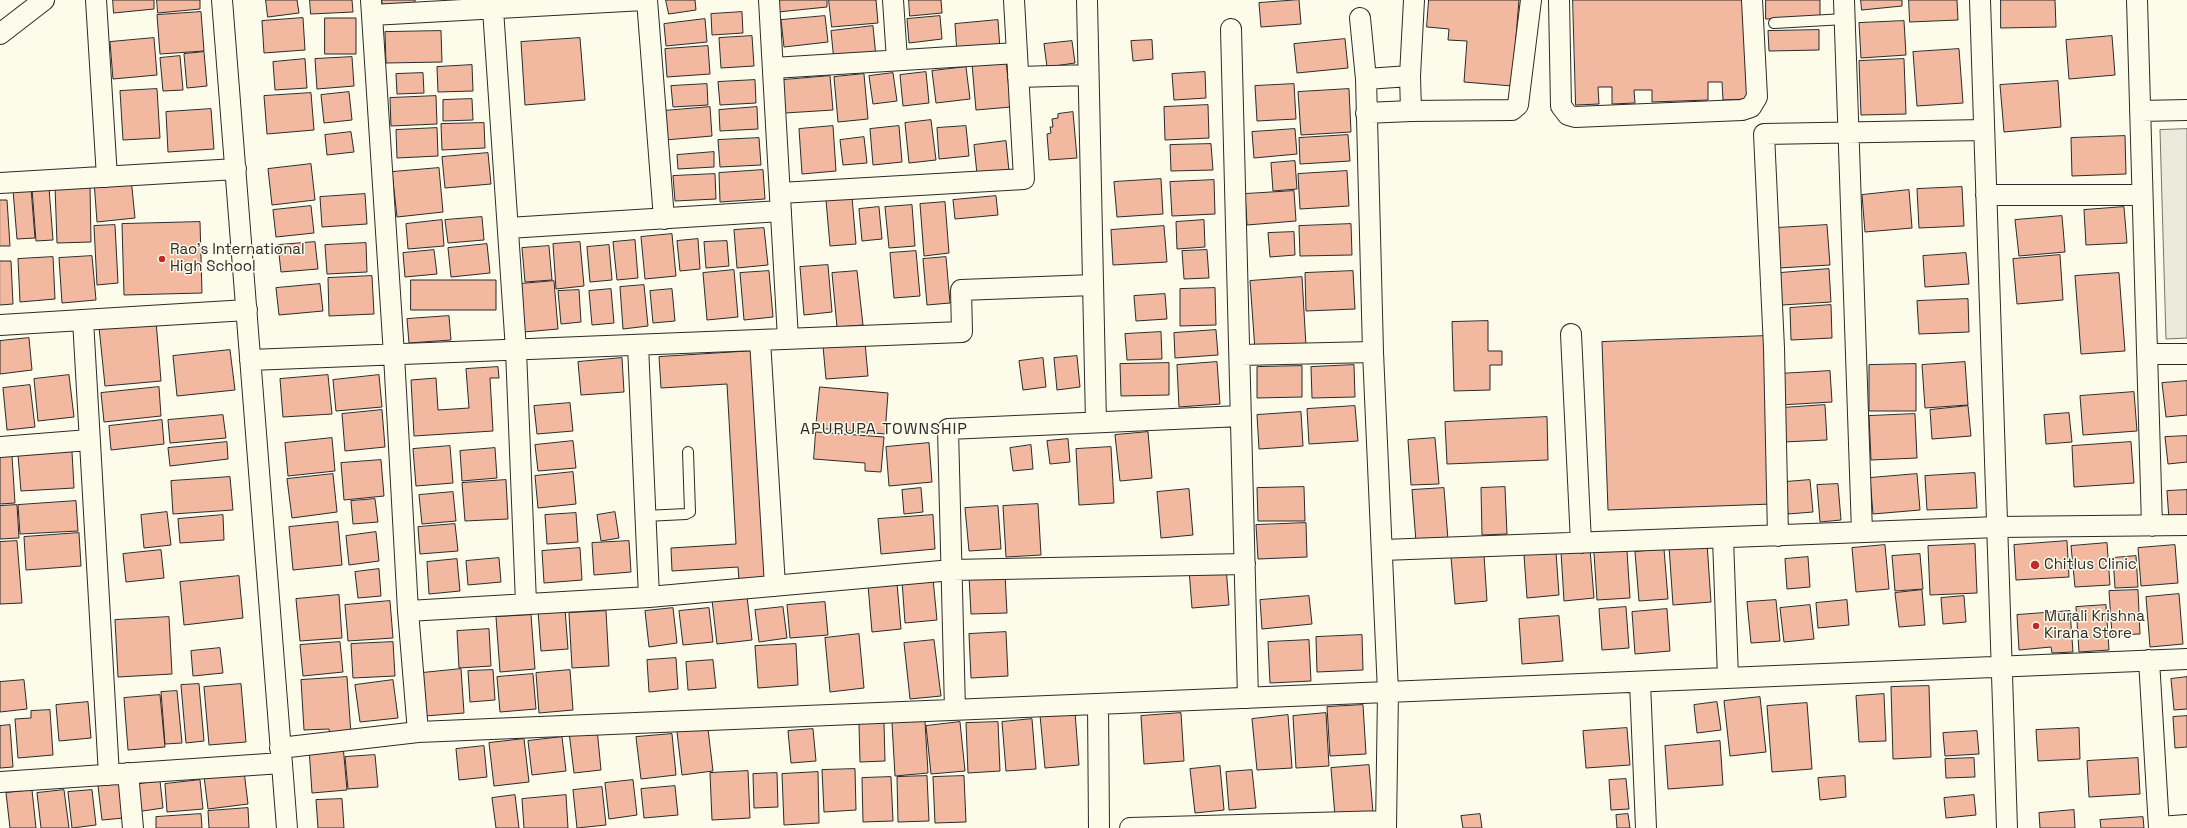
<!DOCTYPE html>
<html>
<head>
<meta charset="utf-8">
<style>
  body { margin:0 }
  canvas { display:block; background:#fdfbea }
</style>
</head>
<body>
<canvas width="2187" height="828"></canvas>
<script>
const g = document.querySelector('canvas').getContext('2d');
g.lineJoin = 'round';
function fill(path, color) { g.fillStyle = color; g.fill(path, 'evenodd'); }
function stroke(path, color, width, dash) { g.strokeStyle = color; g.lineWidth = width; g.lineCap = dash ? 'butt' : 'round'; g.setLineDash(dash || []); g.stroke(path); }
function write(font, color, halo, rows, align = 'center') {
  g.font = font + ' "Space Grotesk",sans-serif'; g.lineWidth = 3; g.setLineDash([]); g.textBaseline = 'middle'; g.strokeStyle = halo; g.fillStyle = color; for (const [text, x, y, turn = 0] of rows) {
    g.save(); g.translate(x, y); g.rotate((+turn || 0) * Math.PI / 180); g.textAlign = isNaN(turn) ? turn : align; if (halo) g.strokeText(text, 0, 0); g.fillText(text, 0, 0); g.restore();
  }
}
const green = new Path2D(`
  M2187,129V338L2166,339L2160,130Z`);
fill(green, '#ecebdb');
stroke(green, '#74746e', 1);
const building = new Path2D(`
  M113,0H154V9L114,13Z
  M157,0H200V9L158,13Z
  M266,0H297L299,13L268,17Z
  M310,0H352L353,12L311,14Z
  M382,0H415V3L383,6Z
  M666,0H695L696,10L669,14Z
  M777,0H827V7L778,12Z
  M829,0H876L878,23L832,27Z
  M909,0H941L942,13L910,16Z
  M1299,0L1301,24L1261,27L1259,3Z
  M1429,0H1519L1512,86L1464,82L1467,41L1448,40L1449,29L1427,27Z
  M1573,0H1744L1748,99L1723,100L1722,82H1708V100L1652,102V90H1634L1635,103L1612,104V87H1598L1599,104L1576,105Z
  M1766,0H1820V17L1766,19Z
  M1861,0H1902V6L1862,10Z
  M1909,0H1957L1958,20L1910,22Z
  M2001,0H2055L2056,27L2001,28Z
  M201,12L204,51L160,54L157,15Z
  M742,12L743,33L712,35L711,14Z
  M825,16L828,42L784,47L781,20Z
  M940,16L942,39L909,43L907,19Z
  M303,18L305,50L264,53L262,21Z
  M325,18H356V54H325Z
  M705,19L707,42L666,46L664,24Z
  M998,20L1000,50L957,53L955,24Z
  M1904,21L1906,55L1861,58L1859,23Z
  M873,26L876,57L834,61L831,31Z
  M1819,30V50L1769,51L1768,31Z
  M441,31L442,62L386,63L385,32Z
  M752,36L754,66L721,68L719,38Z
  M2112,36L2115,75L2069,79L2066,40Z
  M154,38L157,75L113,79L110,42Z
  M580,38L585,100L525,105L521,42Z
  M1345,39L1348,68L1297,73L1294,44Z
  M1152,40L1153,59L1133,61L1131,41Z
  M1072,41L1075,63L1047,67L1044,44Z
  M708,46L710,74L667,77L665,49Z
  M1959,49L1963,103L1917,106L1913,52Z
  M204,52L207,86L187,88L184,54Z
  M180,56L183,90L163,91L160,58Z
  M352,57L354,86L317,89L315,59Z
  M305,59L307,88L275,90L273,62Z
  M1904,59L1906,114L1861,115L1859,61Z
  M1006,61L1011,107L976,110L972,64Z
  M472,65L473,91L438,92L437,67Z
  M966,67L970,99L936,103L932,71Z
  M926,72L929,103L903,106L900,75Z
  M1205,72L1206,98L1174,100L1172,74Z
  M423,73L424,93L397,94L396,74Z
  M893,73L897,101L873,104L869,76Z
  M864,74L868,119L838,122L834,77Z
  M830,76L833,110L785,113L783,80Z
  M755,80L756,103L720,105L718,82Z
  M2058,81L2061,127L2004,132L2000,85Z
  M707,84L708,105L673,107L671,86Z
  M1294,84L1296,119L1257,121L1255,86Z
  M157,89L160,138L123,140L120,91Z
  M1349,89L1351,132L1301,135L1298,92Z
  M349,92L352,120L324,123L321,95Z
  M311,93L314,130L267,134L264,96Z
  M436,96L437,124L391,126L390,98Z
  M472,99L473,120L443,121V100Z
  M1208,105L1209,138L1165,140L1164,107Z
  M710,107L712,136L665,140L663,111Z
  M757,107L758,129L720,131L719,110Z
  M211,109L214,149L168,152L166,112Z
  M1073,112L1077,158L1049,160L1047,134L1051,133L1050,127H1053L1052,119L1058,118V114Z
  M931,120L936,160L909,163L905,123Z
  M484,123L485,148L442,150L441,124Z
  M833,126L836,171L802,174L799,129Z
  M899,126L902,162L873,165L870,129Z
  M966,126L969,156L939,159L937,128Z
  M437,128L438,156L397,158L396,130Z
  M1295,129L1297,154L1254,158L1252,132Z
  M351,132L354,152L327,155L325,135Z
  M1348,135L1350,161L1300,164L1299,138Z
  M2125,136L2126,174L2072,176L2071,138Z
  M864,137L867,163L843,165L840,140Z
  M759,138L761,165L720,167L718,140Z
  M1006,141L1009,171L977,174L974,145Z
  M1211,144L1213,170L1171,171L1170,145Z
  M714,152V167L678,169L677,155Z
  M488,153L491,184L445,188L442,157Z
  M1295,161L1297,189L1273,191L1271,163Z
  M311,164L315,200L272,205L268,169Z
  M439,168L443,212L397,217L392,172Z
  M763,170L765,199L720,202L719,173Z
  M1347,171L1349,206L1300,209L1298,174Z
  M715,174L716,199L675,201L673,176Z
  M131,178L135,218L97,222L94,181Z
  M1161,179L1163,214L1117,217L1114,182Z
  M1214,180L1215,214L1172,216L1170,182Z
  M90,185L91,242L57,243L55,186Z
  M1962,187L1964,226L1919,228L1917,189Z
  M31,188L35,238L17,239L13,190Z
  M49,188L53,240L36,241L32,189Z
  M1909,190L1912,228L1865,232L1862,195Z
  M1294,191L1296,221L1247,225L1245,194Z
  M365,194L367,224L322,227L320,197Z
  M996,196L998,215L955,219L953,200Z
  M852,197L856,244L830,246L826,200Z
  M0,200H7L10,246H0Z
  M945,202L949,253L924,256L920,204Z
  M912,205L915,246L889,248L885,207Z
  M311,206L314,233L276,237L273,210Z
  M879,207L882,239L862,241L859,209Z
  M2124,207L2127,243L2086,245L2084,210Z
  M2062,216L2065,252L2019,256L2015,220Z
  M482,217L484,240L448,243L445,220Z
  M442,220L444,246L408,249L406,224Z
  M1204,220L1205,247L1177,249L1176,222Z
  M200,222L202,293L124,295L122,224Z
  M1351,224L1352,255L1300,256L1299,226Z
  M115,225L118,283L97,285L94,226Z
  M1827,225L1830,265L1779,268L1776,228Z
  M1164,226L1167,262L1113,265L1111,230Z
  M764,228L768,265L737,268L734,230Z
  M1294,232L1295,255L1270,257L1268,233Z
  M672,234L676,276L645,279L641,237Z
  M698,239L700,269L680,271L677,241Z
  M635,240L638,278L617,280L613,242Z
  M727,241L729,266L706,268L704,242Z
  M315,242L318,269L281,272L278,245Z
  M580,242L584,286L556,289L553,244Z
  M366,243L367,272L327,274L325,245Z
  M487,244L490,273L451,277L448,248Z
  M609,245L612,280L590,282L587,247Z
  M549,246L552,280L525,282L522,248Z
  M434,250L437,274L405,277L403,253Z
  M1207,250L1209,278L1184,279L1182,251Z
  M916,251L920,296L894,298L890,253Z
  M1966,253L1969,284L1925,287L1923,256Z
  M2060,255L2063,300L2017,304L2013,259Z
  M92,256L96,300L62,303L59,258Z
  M53,257L55,299L20,302L18,259Z
  M946,257L950,303L927,305L923,259Z
  M0,261H11L13,304L0,305Z
  M828,265L832,312L804,315L800,267Z
  M1829,269L1831,302L1782,305L1780,273Z
  M734,270L738,317L707,320L703,273Z
  M769,271L773,317L744,320L740,273Z
  M857,271L863,325L837,327L832,273Z
  M1353,271L1355,309L1306,311L1305,273Z
  M2119,273L2125,351L2081,354L2075,276Z
  M372,276L374,314L329,316L328,278Z
  M1302,277L1306,346L1255,350L1250,281Z
  M411,280H496V310H411Z
  M554,281L558,329L524,332L520,284Z
  M320,284L323,311L279,315L276,288Z
  M644,285L648,326L623,329L620,287Z
  M1215,288L1216,325L1180,326V289Z
  M611,289L614,323L592,325L589,291Z
  M672,289L675,321L653,323L650,291Z
  M579,290L581,322L561,324L558,291Z
  M1165,294L1167,319L1136,321L1134,296Z
  M1968,299L1969,332L1919,334L1917,301Z
  M1831,305L1832,338L1791,340L1790,308Z
  M449,316L451,340L409,343L407,319Z
  M156,321L161,381L105,386L99,327Z
  M1488,321V351H1502V365H1490V390L1454,391L1452,322Z
  M1216,330L1218,355L1175,358L1174,333Z
  M1161,332L1162,359L1127,360L1125,334Z
  M1766,336L1772,504L1608,510L1602,342Z
  M29,338L32,370L0,374V341Z
  M865,342L868,376L826,379L823,346Z
  M230,350L235,390L177,396L173,356Z
  M754,351L767,579L739,580L738,567L672,571L671,548L736,544L727,384L661,388L659,357Z
  M1077,356L1080,387L1057,390L1054,358Z
  M622,358L624,392L581,395L578,362Z
  M1043,358L1046,387L1023,390L1019,361Z
  M1217,362L1220,404L1179,407L1177,365Z
  M1965,362L1968,405L1925,408L1922,365Z
  M1169,363V395L1121,396L1120,364Z
  M1916,364V411H1869V365Z
  M1354,365L1355,397L1312,398L1311,367Z
  M1302,366V397L1257,398V367Z
  M498,367L499,378H490L493,431L414,436L411,380L436,378L438,410L469,408L466,369Z
  M1830,371L1832,402L1780,405L1778,374Z
  M69,375L74,417L38,421L34,379Z
  M328,375L332,414L283,417L280,379Z
  M379,375L382,407L336,411L333,380Z
  M2187,381V415L2166,417L2162,383Z
  M30,385L35,427L7,430L3,388Z
  M159,387L161,416L104,422L101,393Z
  M820,387L888,393L885,434L816,428Z
  M2134,392L2137,431L2083,435L2080,396Z
  M570,403L573,431L537,434L534,406Z
  M1825,405L1827,440L1783,442L1781,408Z
  M1355,406L1358,441L1309,444L1307,409Z
  M1968,406L1971,436L1932,439L1930,410Z
  M382,410L385,447L345,451L342,414Z
  M1301,412L1303,446L1259,449L1257,415Z
  M2069,413L2072,442L2046,444L2044,415Z
  M1915,414L1917,458L1871,460L1869,416Z
  M223,415L226,438L170,443L168,420Z
  M1547,417L1548,460L1447,464L1445,422Z
  M162,420L164,444L111,450L109,426Z
  M816,432L884,437L881,472L865,471V463L814,459Z
  M1148,432L1152,478L1120,481L1115,435Z
  M2187,436V462L2168,464L2165,437Z
  M332,438L335,471L288,476L285,443Z
  M1435,438L1439,484L1411,485L1408,440Z
  M1068,439L1070,462L1050,464L1047,441Z
  M573,441L576,468L538,471L535,445Z
  M227,442L228,459L170,466L168,448Z
  M2131,442L2134,483L2074,487L2072,446Z
  M929,443L932,482L889,486L886,447Z
  M1031,445L1033,469L1013,471L1010,448Z
  M450,446L453,483L416,486L413,449Z
  M1111,447L1114,503L1079,505L1076,449Z
  M495,448L497,478L462,481L460,451Z
  M72,452L74,488L21,491L18,455Z
  M12,456L15,503L0,504V457Z
  M381,460L384,496L344,500L341,463Z
  M573,472L576,504L538,508L535,476Z
  M1975,473L1977,508L1927,510L1925,476Z
  M333,474L337,512L292,518L287,479Z
  M1917,474L1920,510L1873,514L1870,478Z
  M230,477L233,510L173,514L171,481Z
  M506,480L508,519L465,521L462,483Z
  M1810,480L1813,512L1788,514L1785,482Z
  M1838,484L1841,520L1820,522L1817,485Z
  M1304,487L1305,521H1258L1257,488Z
  M1505,487L1507,534L1482,535L1481,488Z
  M921,488L923,512L904,514L902,490Z
  M1444,488L1448,540L1416,542L1412,490Z
  M1189,489L1193,535L1161,538L1157,492Z
  M2187,490V519L2169,520L2167,491Z
  M453,492L456,521L422,524L419,495Z
  M375,499L378,522L353,524L351,501Z
  M76,501L78,531L20,534L18,505Z
  M1038,504L1041,555L1006,557L1003,506Z
  M17,505L19,538L0,539V506Z
  M998,506L1001,549L969,551L965,508Z
  M167,512L171,545L144,548L141,515Z
  M615,512L619,538L601,541L597,515Z
  M576,513L578,542L547,544L545,515Z
  M223,515L224,540L180,543L178,519Z
  M933,515L935,549L881,554L878,519Z
  M338,522L342,565L293,570L289,527Z
  M1306,523L1307,557L1258,559L1256,525Z
  M455,524L458,551L420,554L418,527Z
  M376,532L379,561L349,565L346,536Z
  M79,533L81,566L26,570L24,537Z
  M17,541L22,603L0,604V542Z
  M629,541L631,572L594,575L592,543Z
  M2067,541L2069,577L2016,580L2014,545Z
  M1707,543L1711,602L1673,605L1669,546Z
  M2107,543L2110,585L2075,587L2071,546Z
  M1975,544L1977,593L1930,595L1928,546Z
  M1885,545L1889,589L1856,592L1852,548Z
  M2175,545L2178,583L2141,586L2138,548Z
  M580,548L582,580L544,583L542,551Z
  M1590,549L1594,598L1564,601L1561,552Z
  M1664,549L1668,599L1639,601L1635,552Z
  M161,550L164,578L126,582L123,554Z
  M1627,551L1630,598L1597,600L1594,553Z
  M1556,552L1559,595L1527,598L1524,555Z
  M1920,554L1923,589L1895,591L1892,556Z
  M1484,555L1487,601L1455,604L1451,557Z
  M2136,556L2138,587L2115,588L2113,558Z
  M1808,557L1810,587L1787,589L1785,559Z
  M499,558L501,582L468,585L466,561Z
  M457,559L460,591L429,594L427,562Z
  M1226,567L1229,605L1192,608L1189,570Z
  M379,569L381,596L358,598L355,572Z
  M1005,574L1007,613L971,614L969,576Z
  M239,576L243,618L184,625L180,582Z
  M933,579L937,620L905,623L902,581Z
  M897,583L901,629L872,632L868,585Z
  M1922,590L1925,625L1899,627L1895,593Z
  M2138,590L2140,634L2112,635L2109,591Z
  M2179,594L2183,644L2150,647L2146,597Z
  M339,595L342,638L300,641L296,599Z
  M747,596L752,640L717,644L712,600Z
  M1309,596L1312,624L1262,629L1260,600Z
  M1964,596L1966,622L1943,624L1941,598Z
  M1776,600L1780,641L1751,643L1747,602Z
  M1847,600L1849,625L1818,628L1816,603Z
  M390,601L393,638L348,641L345,605Z
  M825,602L828,635L790,638L787,605Z
  M1810,605L1814,639L1784,642L1780,608Z
  M2106,605L2109,650L2079,652L2076,607Z
  M783,607L787,638L759,642L755,610Z
  M1626,607L1629,648L1602,650L1599,609Z
  M673,608L677,643L649,647L645,611Z
  M709,608L713,642L683,645L679,611Z
  M565,609L568,649L541,651L538,611Z
  M1667,609L1670,651L1635,654L1632,612Z
  M606,611L609,666L572,668L569,613Z
  M2070,611L2073,652L2052,653L2051,647L2019,650L2017,615Z
  M531,615L535,669L500,672L496,617Z
  M1559,616L1563,661L1522,664L1519,619Z
  M169,617L172,674L118,677L115,620Z
  M489,629L491,666L459,668L457,631Z
  M1006,632L1008,676L971,678L969,634Z
  M859,634L864,688L830,692L825,638Z
  M1362,635L1363,670L1317,672L1316,637Z
  M934,640L941,696L910,699L904,643Z
  M1309,640L1311,681L1270,683L1268,642Z
  M340,642L343,672L303,676L300,645Z
  M393,642L395,676L353,678L351,644Z
  M796,644L798,685L758,688L755,646Z
  M220,648L223,673L193,676L191,651Z
  M676,658L678,689L649,692L647,660Z
  M713,660L716,688L688,690L686,662Z
  M461,669L464,713L425,716L422,673Z
  M493,670L495,700L470,702L468,671Z
  M570,670L573,710L539,713L536,673Z
  M533,674L536,709L500,712L497,677Z
  M347,677L351,734L330,735L329,729L304,730L301,680Z
  M2187,677V709L2174,710L2171,679Z
  M24,680L27,709L0,712V682Z
  M393,680L398,718L360,722L355,685Z
  M199,684L204,741L186,743L181,685Z
  M241,684L246,742L209,745L204,687Z
  M1929,686L1931,757L1893,759L1891,687Z
  M177,691L182,743L165,744L161,692Z
  M1884,694L1886,741L1859,742L1856,696Z
  M160,695L165,747L128,750L124,698Z
  M1760,697L1766,752L1730,756L1724,701Z
  M88,702L91,738L59,741L56,705Z
  M1717,702L1721,730L1697,733L1694,705Z
  M1807,703L1812,769L1772,772L1767,706Z
  M1363,705L1366,754L1330,756L1327,707Z
  M50,710L53,755L18,758L15,719L31,718V711Z
  M1075,712L1079,765L1045,768L1040,715Z
  M1181,713L1184,761L1144,764L1141,716Z
  M1326,713L1329,766L1296,768L1293,716Z
  M1288,715L1292,768L1257,770L1252,719Z
  M2187,716V747L2175,748L2173,717Z
  M1032,719L1036,769L1006,771L1002,722Z
  M925,721L928,773L895,776L892,723Z
  M960,722L965,771L931,774L926,726Z
  M998,722L1000,771L968,773L966,723Z
  M884,723L885,761L860,762L859,724Z
  M10,725L13,767L0,768V726Z
  M1627,728L1630,765L1586,768L1583,731Z
  M2079,728L2080,759L2038,761L2036,730Z
  M597,729L601,770L574,773L569,732Z
  M708,729L713,771L682,775L677,732Z
  M813,729L816,761L791,763L788,731Z
  M1977,731L1979,754L1945,756L1943,733Z
  M672,734L676,775L641,779L636,737Z
  M562,737L566,771L532,775L528,741Z
  M524,739L529,782L494,786L489,743Z
  M1720,741L1723,785L1668,789L1665,746Z
  M343,745L347,790L312,793L309,748Z
  M484,746L487,777L459,780L456,749Z
  M375,755L378,787L348,789L345,757Z
  M1974,758L1975,777L1946,778L1945,759Z
  M2138,758L2140,794L2089,797L2087,761Z
  M1369,765L1373,812L1335,816L1331,768Z
  M1220,766L1224,810L1195,813L1190,769Z
  M855,769L856,810L824,812L822,770Z
  M1252,770L1256,808L1229,810L1226,772Z
  M244,771L248,804L208,809L204,776Z
  M748,771L750,818L712,820L710,773Z
  M818,772L819,823L784,825L782,774Z
  M777,773L778,807L754,808L753,774Z
  M927,776L929,821L898,822L897,777Z
  M964,776L966,822L935,823L933,777Z
  M1845,776L1846,797L1820,800L1818,778Z
  M891,777L893,821L863,822L862,778Z
  M1626,779L1629,809L1611,810L1609,780Z
  M200,780L203,809L167,812L165,784Z
  M633,780L637,815L609,819L605,783Z
  M160,781L163,808L136,812L133,785Z
  M120,784L124,818L102,820L98,786Z
  M675,786L678,815L644,818L641,789Z
  M602,787L606,825L577,828L573,790Z
  M32,790L36,828H10L6,793Z
  M64,790L69,828H41L37,793Z
  M92,790L96,825L72,828L68,792Z
  M515,795L519,828H496L492,798Z
  M566,795L568,828H524L522,799Z
  M1974,795L1976,815L1946,818L1944,798Z
  M342,799L344,828H318L316,800Z
  M248,808L249,828H209L208,811Z
  M2074,810L2075,828H2040L2039,813Z
  M201,814L202,828H156V817Z
  M1480,814L1482,828H1463L1461,816Z
  M1628,814L1630,828H1617L1616,815Z
  M2143,817L2144,828H2101L2100,820Z`);
fill(building, '#f2b8a0');
stroke(building, '#2b2b2b', 1);
const service = new Path2D(`
  M1774,23L1845,19
  M645,516L686,514L690,512L688,452`);
const minor = new Path2D(`
  M96,0L107,177
  M222,0L287,828
  M371,0L394,355L408,611L418,732
  M647,0L664,219
  M769,0L788,339
  M893,0L897,60
  M1087,0L1096,422
  M1559,0L1561,106L1568,115L1575,117L1742,110L1751,107L1757,97L1752,0
  M1844,0L1862,532
  M1980,0L2007,828
  M2137,0L2152,526
  M493,9L516,350L526,603
  M372,15L644,0
  M1360,18L1366,79L1373,352L1388,692L1386,828
  M1231,29L1248,698
  M0,34L44,0
  M773,68L1017,53
  M1410,76L1411,111L1512,110L1518,105L1531,0
  M1018,77L1088,75
  M1366,79L1410,76L1414,0
  M2140,111L2187,110
  M1366,113L1411,111
  M0,183L236,169
  M780,193L1024,179L1014,0
  M1986,195H2142
  M508,228L781,211
  M83,320L109,775
  M0,325L247,310
  M1571,334L1581,543
  M760,340L775,586
  M638,345L649,597
  M2147,354H2187
  M1240,355L1373,352
  M250,360L962,332L961,290L1093,285
  M0,447L89,440
  M1778,536L1774,348L1764,134L1984,130
  M1723,538L1728,678
  M1383,550L1998,527L2187,525
  M408,611L649,597L952,570L1245,564
  M2149,660L2159,828
  M1640,682L1646,828
  M1098,704L1099,828
  M955,710L948,429L1241,416
  M280,748L418,732L2187,659
  M128,773L133,828
  M0,782L282,763
  M2159,827L2187,825
  M1130,828L1386,821`);
stroke(service, '#2b2b2b', 12);
stroke(minor, '#2b2b2b', 22);
stroke(service, '#fdfbea', 10);
stroke(minor, '#fdfbea', 20);
for (const [x, y, r, color] of [
  [162,259,4,"#c62828"],
  [2035,565,5,"#c62828"],
  [2036,626,4,"#c62828"]
]) { const dot = new Path2D(); dot.arc(x, y, r, 0, 2 * Math.PI); g.fillStyle = color; g.fill(dot); stroke(dot, '#fdfbea', 1.5); }
write('15px', '#2b2b2b', '#fdfbea', [
  ["Rao's International",170,250],
  ["High School",170,267],
  ["Chitlus Clinic",2044,565],
  ["Murali Krishna",2044,617],
  ["Kirana Store",2044,634]
], 'left');
g.letterSpacing = '1px';
write('16px', '#2b2b2b', '#fdfbea', [
  ["APURUPA TOWNSHIP",884,430]
]);
g.letterSpacing = '0px';
</script>
</body>
</html>
